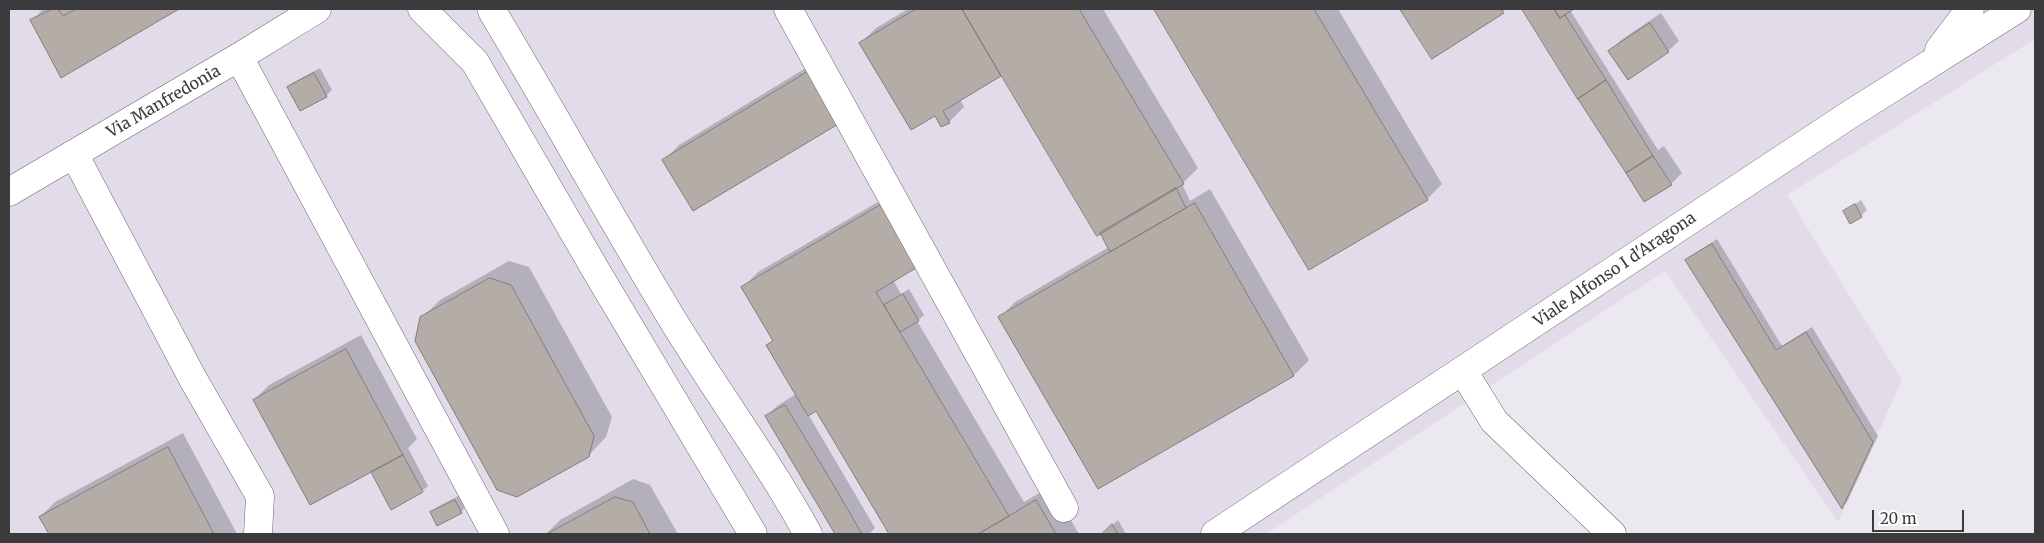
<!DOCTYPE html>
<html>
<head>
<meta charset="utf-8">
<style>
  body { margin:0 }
  #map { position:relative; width:2044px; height:543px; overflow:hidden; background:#ebe8ef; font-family:Merriweather,serif }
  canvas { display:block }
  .frame { position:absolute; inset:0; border:10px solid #3b3a3d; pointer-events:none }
  .scale { position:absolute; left:1872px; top:510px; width:92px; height:22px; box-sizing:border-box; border:2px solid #3b3a3d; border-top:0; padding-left:6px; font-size:15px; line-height:18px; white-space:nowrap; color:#3b3a3d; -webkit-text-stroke:4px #fff; paint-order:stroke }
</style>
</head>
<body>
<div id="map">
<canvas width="2044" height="543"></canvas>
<div class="frame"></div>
<div class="scale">20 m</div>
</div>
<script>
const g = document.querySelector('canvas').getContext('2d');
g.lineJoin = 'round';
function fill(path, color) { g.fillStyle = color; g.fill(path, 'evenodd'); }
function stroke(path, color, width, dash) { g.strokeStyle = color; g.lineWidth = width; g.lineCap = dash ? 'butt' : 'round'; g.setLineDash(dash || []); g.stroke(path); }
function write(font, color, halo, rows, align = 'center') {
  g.font = font + ' Merriweather,serif'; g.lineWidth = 4; g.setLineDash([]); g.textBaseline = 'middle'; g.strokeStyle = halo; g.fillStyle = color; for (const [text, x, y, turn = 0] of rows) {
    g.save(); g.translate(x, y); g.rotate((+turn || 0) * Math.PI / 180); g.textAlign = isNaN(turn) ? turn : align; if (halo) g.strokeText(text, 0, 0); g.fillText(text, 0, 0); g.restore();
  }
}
fill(new Path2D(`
  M9,9H2035V39L1787,195L1902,380L1838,522L1665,271L1266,534H9Z`), '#e2dcea');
fill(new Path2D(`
  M43,9H176L62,77L32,21Z
  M908,9H1103L1198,168L1182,184L1190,201L1210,189L1309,360L1294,375L1098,488L1000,317L1015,302L1109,247L1002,74L960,99L964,107L949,122L936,114L861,43L876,28Z
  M1156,9H1338L1442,184L1427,199L1310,269Z
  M1402,9H1506L1432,57Z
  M1524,9H1572L1570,10L1658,150L1664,146L1682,173L1671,184L1627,172Z
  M1661,13L1679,41L1668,51H1610L1621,40Z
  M824,57L839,122L664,160L679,145Z
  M320,68L332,90L326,96L300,109L288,87L294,82Z
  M900,189L893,280L901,294L909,289L924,315L917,321L1024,502L1051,486L1079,534H890L817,409L808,414L875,528L869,534H837L767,416L777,406L796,394L767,346L773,340L743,287L758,272Z
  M1861,200L1867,210L1861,216L1845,212Z
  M1717,239L1782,346L1812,327L1878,436L1847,502L1842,507L1686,260L1692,255Z
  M509,261L529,267L612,417L606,437L588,456L422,318L440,300Z
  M361,335L417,439L408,448L428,486L422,491L371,471L254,400L269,385Z
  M183,433L237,534H50L40,517L55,502Z
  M633,479L650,485L678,534H546L560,520Z
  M460,495L466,506L461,512L432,513L437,507Z
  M1118,520L1126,534H1103Z`), '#0003');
const building = new Path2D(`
  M53,9H58L63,16L76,9H179L61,78L30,20Z
  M916,9H962L1001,76L943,111L950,123L941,127L935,116L911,130L859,43Z
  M962,9H1079L1184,184L1097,236Z
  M1154,9H1314L1428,200L1309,270Z
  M1400,9H1501L1504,13L1432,59Z
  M1522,9H1554L1560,18L1565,15L1606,80L1578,99Z
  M1554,9H1574L1560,18Z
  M1650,23L1669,52L1628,80L1608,51Z
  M809,71L840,123L693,211L662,160Z
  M314,73L327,97L300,111L287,87Z
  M1606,80L1653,156L1626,173L1578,99Z
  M1653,156L1672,185L1644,202L1626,173Z
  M1176,188L1186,208L1110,252L1100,233Z
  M884,203L921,265L876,292L1009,516L978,534H889L816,411L808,416L766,345L773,341L741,287Z
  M1195,203L1294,376L1098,489L998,317Z
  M1855,204L1862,217L1850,224L1843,211Z
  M1712,244L1776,350L1806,332L1873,442L1842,509L1685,260Z
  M490,278L511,285L594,436L589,457L517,497L497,490L415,341L420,317Z
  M903,294L919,321L900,332L884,305Z
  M346,349L403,455L310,505L253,400Z
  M785,405L830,479L862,534H835L765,416Z
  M168,447L214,534H49L39,517Z
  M403,455L423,492L391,510L371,472Z
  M615,497L633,502L650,534H547Z
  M455,500L462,513L437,526L430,512Z
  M1036,500L1056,534H978L1009,516Z
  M1112,524L1118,534H1102Z`);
fill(building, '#b3aca7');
stroke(building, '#847e7a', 1);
const minor = new Path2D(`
  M788,9L1064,508
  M239,57L495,534
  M74,154L193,379L260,496L258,534
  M1463,371L1494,421L1612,534`);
const major = new Path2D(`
  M422,9L475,62L598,274L753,534
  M492,9V11C554,114 612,220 674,322C718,394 768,461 808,534
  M1939,50L1970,9
  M9,192L239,57L317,9
  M1215,534L1849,115L2017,9`);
stroke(minor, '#6a676e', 29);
stroke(major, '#6a676e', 29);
stroke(minor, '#fff', 28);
stroke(major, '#fff', 28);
write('16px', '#3b3a3d', '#fff', [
  ["Via Manfredonia",164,102,-30],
  ["Viale Alfonso I d'Aragona",1615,270,-34]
]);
</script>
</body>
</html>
